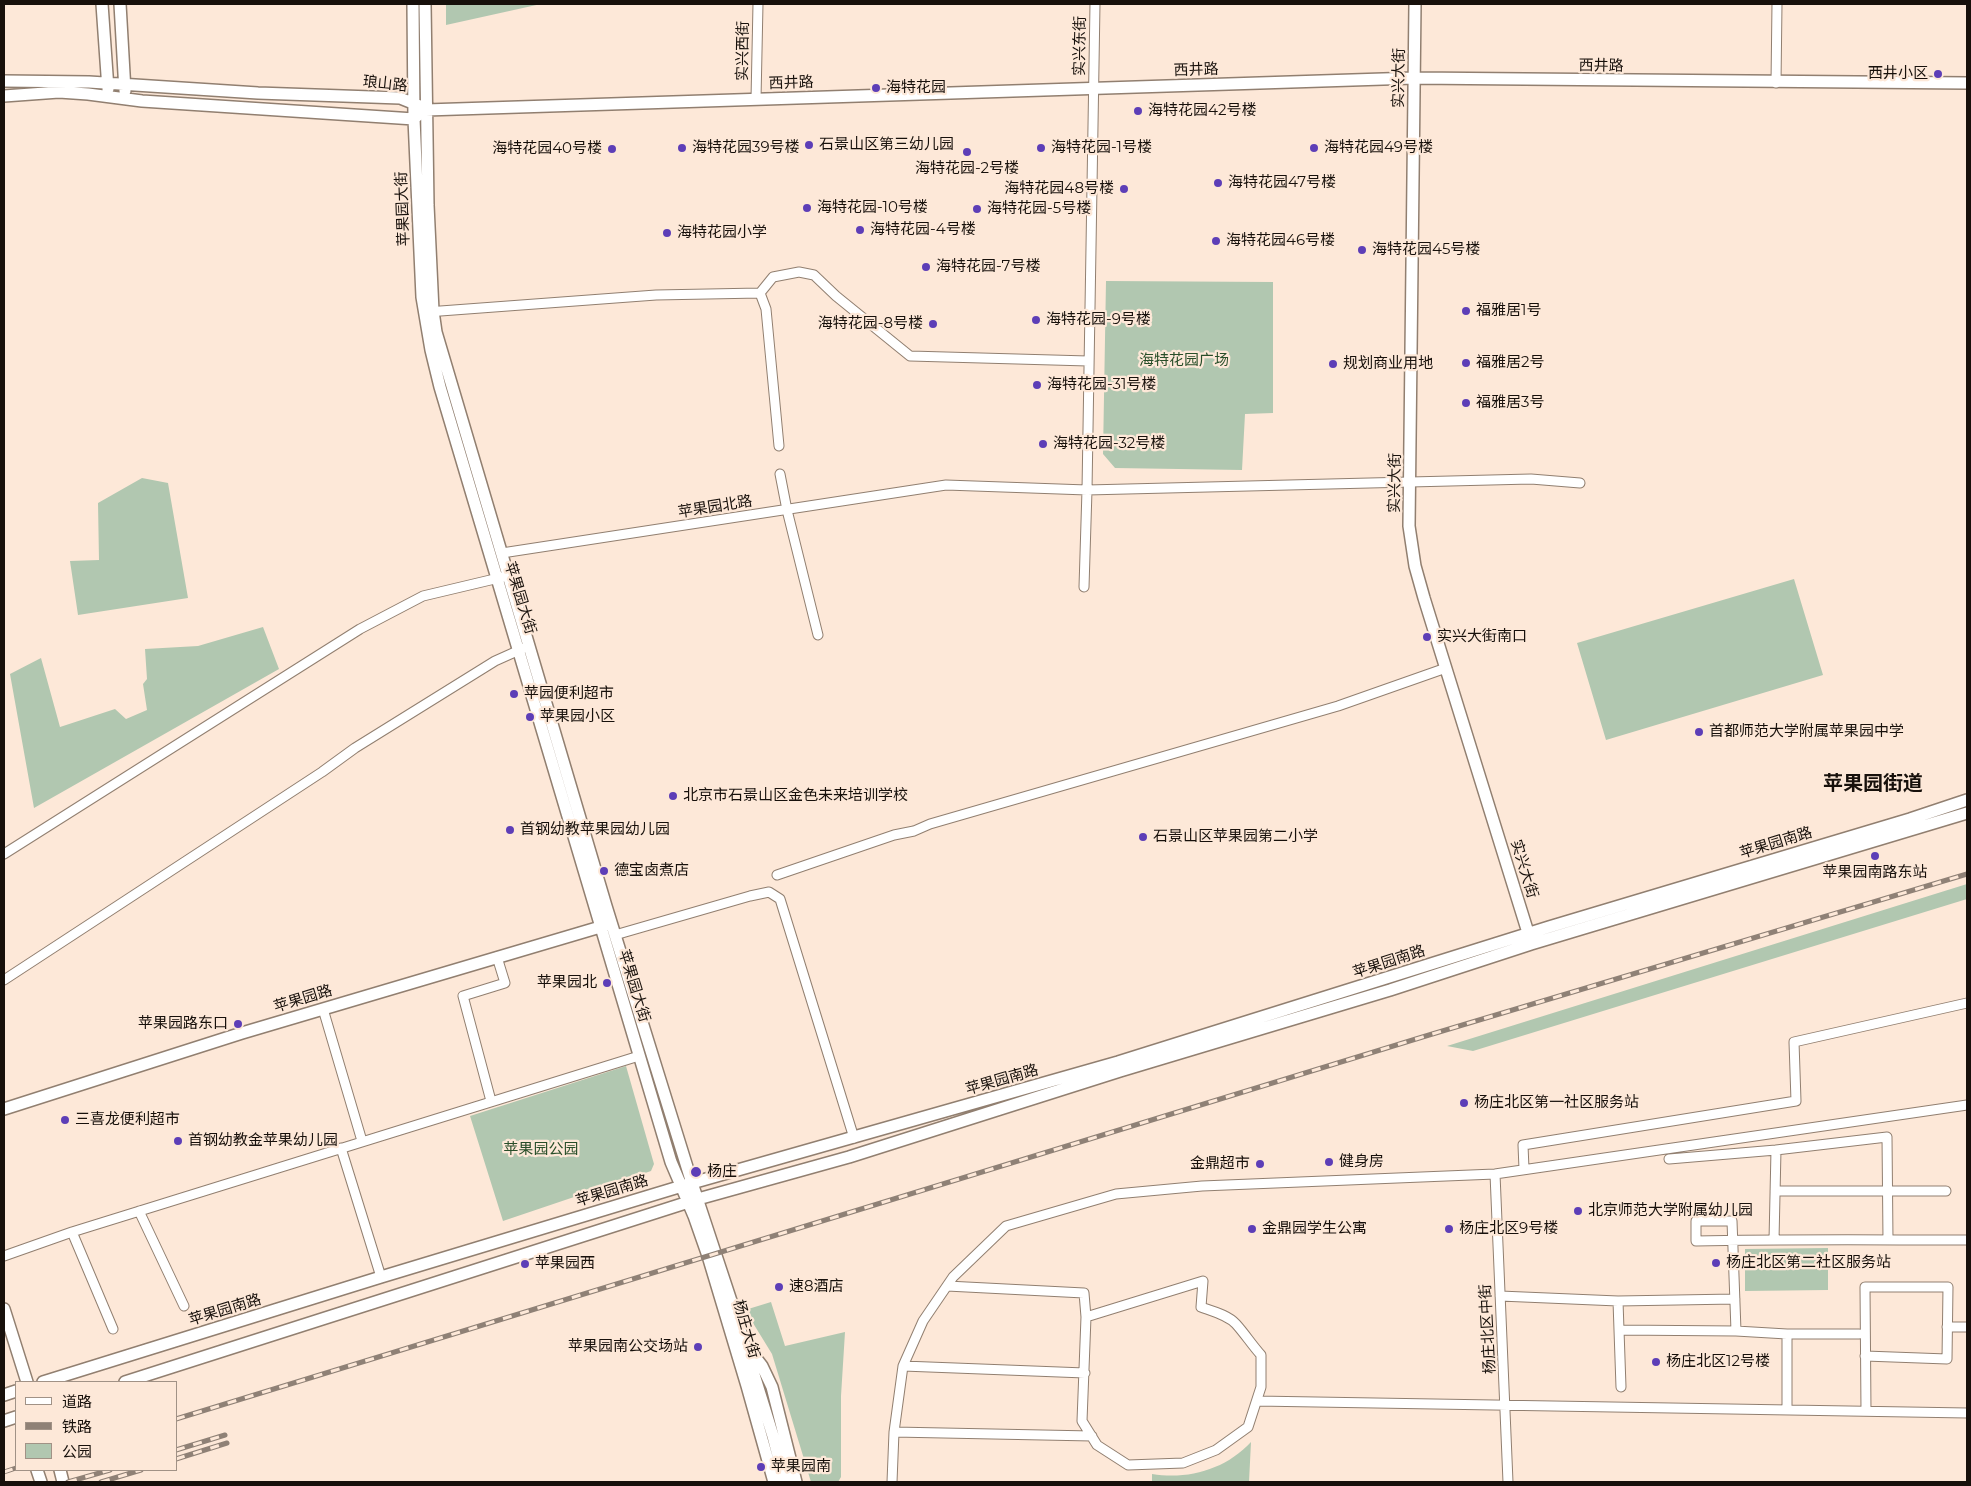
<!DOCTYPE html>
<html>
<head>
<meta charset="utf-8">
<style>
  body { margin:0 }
  #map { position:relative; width:1971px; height:1486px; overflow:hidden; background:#fde8d8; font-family:Montserrat,"Noto Sans SC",sans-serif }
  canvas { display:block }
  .frame { position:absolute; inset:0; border:5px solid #17100b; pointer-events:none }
  .legend { position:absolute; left:15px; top:1381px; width:162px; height:90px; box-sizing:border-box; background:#fde8d8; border:1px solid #a19286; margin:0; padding:6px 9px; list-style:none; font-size:15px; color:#17100b }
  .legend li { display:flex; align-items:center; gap:10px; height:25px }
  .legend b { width:25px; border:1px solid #a19286 }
</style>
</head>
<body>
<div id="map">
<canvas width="1971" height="1486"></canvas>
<div class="frame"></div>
<ul class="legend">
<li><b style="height:6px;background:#fff"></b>道路</li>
<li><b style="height:6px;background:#8f8176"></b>铁路</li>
<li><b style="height:14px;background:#b1c7b0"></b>公园</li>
</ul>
</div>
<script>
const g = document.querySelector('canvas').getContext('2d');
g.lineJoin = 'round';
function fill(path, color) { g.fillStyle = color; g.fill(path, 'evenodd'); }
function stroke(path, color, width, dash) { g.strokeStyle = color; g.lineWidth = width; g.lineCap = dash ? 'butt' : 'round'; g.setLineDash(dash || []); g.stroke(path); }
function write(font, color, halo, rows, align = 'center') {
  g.font = font + ' Montserrat,"Noto Sans SC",sans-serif'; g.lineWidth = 4.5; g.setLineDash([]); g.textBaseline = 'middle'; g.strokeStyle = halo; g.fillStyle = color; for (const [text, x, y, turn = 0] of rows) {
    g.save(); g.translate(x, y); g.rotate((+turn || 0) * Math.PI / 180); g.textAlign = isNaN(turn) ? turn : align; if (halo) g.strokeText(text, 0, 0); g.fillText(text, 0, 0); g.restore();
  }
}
fill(new Path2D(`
  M446,4H541L446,25Z
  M1106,281L1273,282V413L1245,414L1242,470L1115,468L1103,454Z
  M142,478L168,483L188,598L78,615L70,561L99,560L98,503Z
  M1794,579L1823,675L1606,740L1577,643Z
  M263,627L279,669L34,808L10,674L41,658L60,727L115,709L126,719L147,710L143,684L147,679L145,649L198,646Z
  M1967,884V899L1473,1051L1447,1046Z
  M626,1066L654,1164L651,1171L503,1221L470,1116Z
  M1828,1248V1290L1745,1291V1249Z
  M771,1302L785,1346L845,1332L841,1396V1477L838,1482H811L772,1354L745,1310Z
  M1251,1442L1249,1482H1152V1474C1189,1480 1226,1469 1251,1442Z`), '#b1c7b0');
const street = new Path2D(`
  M1776,83L1777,4
  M756,99L758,4
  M760,293L766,309L779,446
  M427,312L656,295L760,293L773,277L799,272L814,275L836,296L910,356L1088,361
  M780,474L787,510L818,635
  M502,553L946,485L1087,490L1531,479L1580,483
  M1084,587L1087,490L1095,4
  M4,854L360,629L423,596L503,577
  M777,875L894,835L914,831L930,824L1338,706L1446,668
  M615,935L750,896L769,892L780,899L854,1138
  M4,980L322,772L355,748L495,661L524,648
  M323,1009L362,1141
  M491,1101L463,996L505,983L497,957
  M341,1148L381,1277
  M1776,1150L1887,1137L1888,1240
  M1669,1159L1776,1150L1774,1240
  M1524,1169L1523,1145L1796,1101L1794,1042L1967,1003
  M1495,1174L1508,1482
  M1775,1191H1946
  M139,1211L184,1306
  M72,1232L113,1329
  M4,1256L72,1232L639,1056
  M1203,1281L1201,1307C1212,1311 1228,1315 1236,1324C1245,1334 1252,1345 1261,1355V1387L1248,1427L1216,1450L1183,1463L1128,1465L1097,1445L1082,1421L1086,1317Z
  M947,1286L1084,1293L1086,1317
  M1500,1296L1618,1301L1619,1330
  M1618,1301L1735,1299
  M1947,1327H1967
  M1787,1334H1859
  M1865,1356L1947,1359L1948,1287H1865L1866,1411
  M903,1366L1085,1373
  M1621,1387L1619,1330L1736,1331
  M1257,1401L1967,1413
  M1787,1410V1334L1736,1331L1732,1221H1696V1241C1786,1239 1877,1240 1967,1240
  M894,1432L1092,1436
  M892,1482L894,1432L903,1366L923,1321L953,1277L1006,1226L1116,1194L1202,1186L1495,1174L1967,1105`);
const secondary = new Path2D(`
  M102,4L108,89
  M120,4L125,91
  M413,4L414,119L422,297L431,350L440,387L671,1162L694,1216L708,1256L747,1386L774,1482
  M425,4L428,205L433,311L436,332L606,906L692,1183L733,1307L773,1436L785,1482
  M1415,4L1409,526L1415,566L1424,598L1530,939
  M4,81L89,82L258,93L400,98L420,106
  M4,96L59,92L88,94L142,101L414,119L419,114
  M426,110L1414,78L1967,83
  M4,1109L242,1033L607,925
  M4,1309L27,1382
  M749,1349L762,1366L772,1387L796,1482
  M43,1382L381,1277L692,1183L1118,1062L1549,927L1910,819L1967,800
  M125,1382L698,1199L849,1157L1120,1071L1390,990L1531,944L1967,813
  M4,1395L16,1391
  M4,1421L16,1417
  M37,1470L41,1482
  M60,1470L63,1482`);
stroke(street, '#917f70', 11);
stroke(secondary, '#917f70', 14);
stroke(street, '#fff', 9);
stroke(secondary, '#fff', 11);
const rail = new Path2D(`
  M176,1419L1429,1035L1967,874
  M176,1450L225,1435
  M176,1459L227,1443
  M4,1472L16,1468
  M68,1482L110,1470
  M101,1482L141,1470`);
stroke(rail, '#8f8176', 5);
stroke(rail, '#fde8d8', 3, [9]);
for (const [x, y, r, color] of [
  [1938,74,5,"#5d3eb7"],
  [876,88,5,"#5d3eb7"],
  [1138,111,5,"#5d3eb7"],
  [809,145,5,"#5d3eb7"],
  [682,148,5,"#5d3eb7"],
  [1041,148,5,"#5d3eb7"],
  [1314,148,5,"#5d3eb7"],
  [612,149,5,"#5d3eb7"],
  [967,152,5,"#5d3eb7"],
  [1218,183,5,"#5d3eb7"],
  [1124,189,5,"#5d3eb7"],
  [807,208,5,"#5d3eb7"],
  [977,209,5,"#5d3eb7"],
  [860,230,5,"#5d3eb7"],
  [667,233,5,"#5d3eb7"],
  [1216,241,5,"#5d3eb7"],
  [1362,250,5,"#5d3eb7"],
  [926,267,5,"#5d3eb7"],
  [1466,311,5,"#5d3eb7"],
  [1036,320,5,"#5d3eb7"],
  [933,324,5,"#5d3eb7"],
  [1466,363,5,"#5d3eb7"],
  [1333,364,5,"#5d3eb7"],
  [1037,385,5,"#5d3eb7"],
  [1466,403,5,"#5d3eb7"],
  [1043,444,5,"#5d3eb7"],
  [1427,637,5,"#5d3eb7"],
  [514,694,5,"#5d3eb7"],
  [530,717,5,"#5d3eb7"],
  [1699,732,5,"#5d3eb7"],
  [673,796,5,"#5d3eb7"],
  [510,830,5,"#5d3eb7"],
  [1143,837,5,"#5d3eb7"],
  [1875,856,5,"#5d3eb7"],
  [604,871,5,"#5d3eb7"],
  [607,983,5,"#5d3eb7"],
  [238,1024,5,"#5d3eb7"],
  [1464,1103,5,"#5d3eb7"],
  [65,1120,5,"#5d3eb7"],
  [178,1141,5,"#5d3eb7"],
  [1329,1162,5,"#5d3eb7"],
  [1260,1164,5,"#5d3eb7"],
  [696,1172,6,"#5d3eb7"],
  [1578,1211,5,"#5d3eb7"],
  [1252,1229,5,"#5d3eb7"],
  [1449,1229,5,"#5d3eb7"],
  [1716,1263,5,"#5d3eb7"],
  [525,1264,5,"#5d3eb7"],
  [779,1287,5,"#5d3eb7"],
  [698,1347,5,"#5d3eb7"],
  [1656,1362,5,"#5d3eb7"],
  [761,1467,5,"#5d3eb7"]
]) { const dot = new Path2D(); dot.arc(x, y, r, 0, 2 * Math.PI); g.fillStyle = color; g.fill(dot); stroke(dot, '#fde8d8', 2); }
write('15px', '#17100b', '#fde8d8', [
  ["实兴东街",1080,46,-89],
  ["实兴西街",743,51,-89],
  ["西井路",1601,66,1],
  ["西井路",1196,70,-2],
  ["实兴大街",1399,78,-89],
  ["西井路",791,83,-2],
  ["琅山路",385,84,6],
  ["苹果园大街",403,209,-92],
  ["实兴大街",1395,483,-89],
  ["苹果园北路",715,507,-9],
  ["苹果园大街",520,598,73],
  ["苹果园南路",1776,843,-17],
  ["实兴大街",1524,869,73],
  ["苹果园南路",1389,962,-18],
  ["苹果园大街",634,986,73],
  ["苹果园路",303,999,-17],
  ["苹果园南路",1002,1080,-16],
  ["苹果园南路",612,1191,-17],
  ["苹果园南路",225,1310,-17],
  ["杨庄大街",746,1329,74],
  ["杨庄北区中街",1488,1329,-93]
]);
write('15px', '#17100b', '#fde8d8', [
  ["西井小区",1928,74,"right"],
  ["海特花园",886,88],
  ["海特花园42号楼",1148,111],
  ["石景山区第三幼儿园",819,145],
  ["海特花园39号楼",692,148],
  ["海特花园-1号楼",1051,148],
  ["海特花园49号楼",1324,148],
  ["海特花园40号楼",602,149,"right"],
  ["海特花园-2号楼",967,169,"center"],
  ["海特花园47号楼",1228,183],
  ["海特花园48号楼",1114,189,"right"],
  ["海特花园-10号楼",817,208],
  ["海特花园-5号楼",987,209],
  ["海特花园-4号楼",870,230],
  ["海特花园小学",677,233],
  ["海特花园46号楼",1226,241],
  ["海特花园45号楼",1372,250],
  ["海特花园-7号楼",936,267],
  ["福雅居1号",1476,311],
  ["海特花园-9号楼",1046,320],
  ["海特花园-8号楼",923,324,"right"],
  ["福雅居2号",1476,363],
  ["规划商业用地",1343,364],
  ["海特花园-31号楼",1047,385],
  ["福雅居3号",1476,403],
  ["海特花园-32号楼",1053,444],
  ["实兴大街南口",1437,637],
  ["苹园便利超市",524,694],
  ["苹果园小区",540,717],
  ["首都师范大学附属苹果园中学",1709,732],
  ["北京市石景山区金色未来培训学校",683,796],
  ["首钢幼教苹果园幼儿园",520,830],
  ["石景山区苹果园第二小学",1153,837],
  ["德宝卤煮店",614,871],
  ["苹果园南路东站",1875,873,"center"],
  ["苹果园北",597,983,"right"],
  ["苹果园路东口",228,1024,"right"],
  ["杨庄北区第一社区服务站",1474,1103],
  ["三喜龙便利超市",75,1120],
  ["首钢幼教金苹果幼儿园",188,1141],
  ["健身房",1339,1162],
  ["金鼎超市",1250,1164,"right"],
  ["杨庄",707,1172],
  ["北京师范大学附属幼儿园",1588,1211],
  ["金鼎园学生公寓",1262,1229],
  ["杨庄北区9号楼",1459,1229],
  ["杨庄北区第二社区服务站",1726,1263],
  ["苹果园西",535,1264],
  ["速8酒店",789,1287],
  ["苹果园南公交场站",688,1347,"right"],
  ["杨庄北区12号楼",1666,1362],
  ["苹果园南",771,1467]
], 'left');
write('15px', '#284e29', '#fde8d8', [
  ["海特花园广场",1184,361],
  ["苹果园公园",541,1150]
]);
write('bold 20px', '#17100b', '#fde8d8', [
  ["苹果园街道",1873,784]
]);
</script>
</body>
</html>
